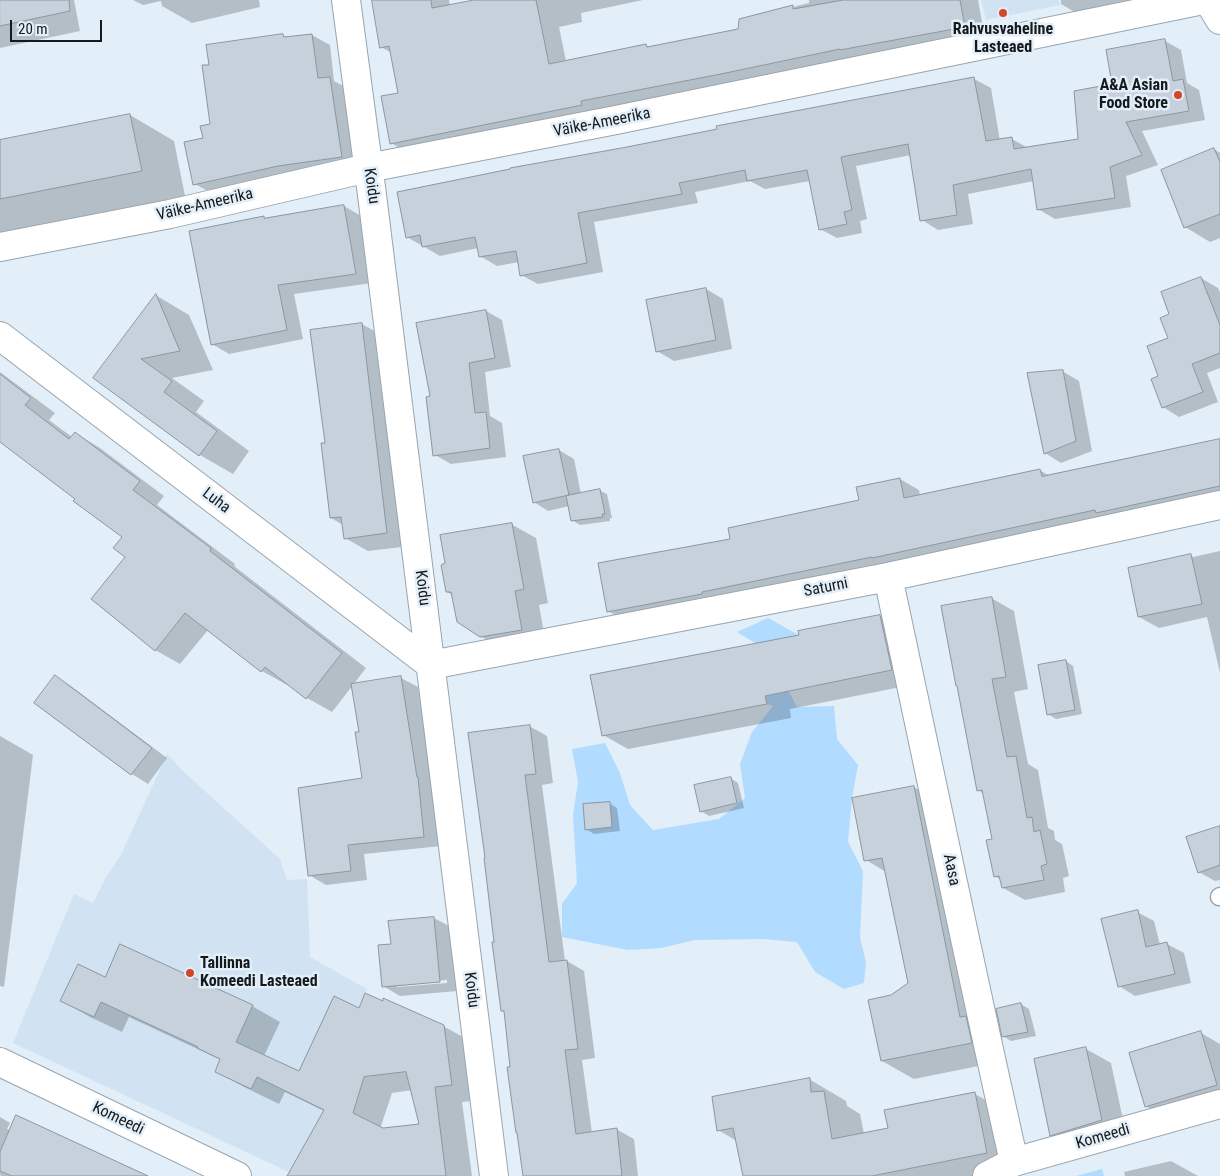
<!DOCTYPE html>
<html>
<head>
<meta charset="utf-8">
<style>
  body { margin:0 }
  #map { position:relative; width:1220px; height:1176px; overflow:hidden; background:#e2eef8; font-family:"Roboto Condensed",sans-serif }
  canvas { display:block }
  .scale { position:absolute; left:10px; top:20px; width:92px; height:22px; box-sizing:border-box; border:2px solid #15191c; border-top:0; padding-left:6px; font-size:15px; line-height:18px; white-space:nowrap; color:#15191c; -webkit-text-stroke:4px #e2eef8; paint-order:stroke }
</style>
</head>
<body>
<div id="map">
<canvas width="1220" height="1176"></canvas>
<div class="scale">20 m</div>
</div>
<script>
const g = document.querySelector('canvas').getContext('2d');
g.lineJoin = 'round';
function fill(path, color) { g.fillStyle = color; g.fill(path, 'evenodd'); }
function stroke(path, color, width, dash) { g.strokeStyle = color; g.lineWidth = width; g.lineCap = dash ? 'butt' : 'round'; g.setLineDash(dash || []); g.stroke(path); }
function write(font, color, halo, rows, align = 'center') {
  g.font = font + ' "Roboto Condensed",sans-serif'; g.lineWidth = 5; g.setLineDash([]); g.textBaseline = 'middle'; g.strokeStyle = halo; g.fillStyle = color; for (const [text, x, y, turn = 0] of rows) {
    g.save(); g.translate(x, y); g.rotate((+turn || 0) * Math.PI / 180); g.textAlign = isNaN(turn) ? turn : align; if (halo) g.strokeText(text, 0, 0); g.fillText(text, 0, 0); g.restore();
  }
}
fill(new Path2D(`
  M981,0H1059L1060,5L986,20Z
  M167,754L185,773L280,859L287,880L307,879L310,957L367,989L359,1008L313,1104L324,1109L289,1172L13,1043L74,894L93,903L106,877L121,855Z`), '#d1e3f2');
fill(new Path2D(`
  M768,618L797,634L801,680L788,690L797,707L834,706L837,739L858,765L852,798L848,842L863,871L860,938L866,962L864,983L844,989L815,972L797,942L763,939L695,940L661,948L628,950L562,937V904L577,883L573,815L578,782L572,749L605,743L620,773L630,805L653,830L719,819L745,798L740,764L752,732L773,706L767,704L755,643L737,632Z
  M1102,1169L1104,1176H1076Z`), '#b2dcff');
fill(new Path2D(`
  M0,0H74L80,31L0,48Z
  M133,0H259L260,7L192,23L162,6L161,1L143,5Z
  M374,0H449L450,6L481,0H643L581,13L582,22L559,27L566,61L646,45L650,48L740,30V20L809,3V0H978L985,38L412,155L391,143L399,94L392,53L381,47Z
  M1061,0H1148L1078,14L1061,4Z
  M283,35L287,38L312,35L330,45L334,81L347,88L359,167L213,194L195,184L204,139L212,125L210,66Z
  M1165,41L1181,50L1187,83L1199,90L1205,120L1142,131L1158,165L1126,176L1131,207L1055,219L1038,209L1034,181L968,194L973,224L938,230L922,220L911,155L856,166L867,219L860,221L862,233L837,238L820,229L810,181L765,189L750,181L695,192L698,203L594,222L603,272L538,284L521,275L519,262L497,266L480,256L478,248L440,256L407,237L627,148L974,79L991,88L1000,141L1012,139L1028,148L1079,140L1114,85Z
  M130,115L174,141L185,196L0,233V141Z
  M1214,149L1220,153V238L1210,242L1185,227Z
  M344,206L361,216L372,283L294,294L303,339L229,354L212,344L264,218L266,219Z
  M1201,278L1218,288L1220,293V368L1207,373L1218,402L1179,417L1163,407L1160,377L1169,339L1171,315Z
  M706,289L723,299L732,349L674,361L657,351Z
  M157,296L189,315L213,370L172,378L204,401L196,412L249,451L233,474L200,455L95,378Z
  M486,311L502,320L511,367L485,372L490,416L502,423L506,457L451,464L435,455L432,397Z
  M362,324L385,337L410,546L368,551L345,538L343,525L331,518L326,444Z
  M1062,371L1079,381L1092,451L1061,463L1045,453Z
  M0,372L55,413L49,420L72,437L75,433L100,448L164,496L157,505L235,564L234,566L366,668L353,685L401,678L418,687L441,846L364,854L367,880L326,885L309,875L364,779L360,733L353,685L332,712L307,698L288,683L287,685L262,671L208,630L180,664L155,650L126,557L123,536L77,498L0,429Z
  M1220,440V501L627,622L608,611L732,540L861,501L900,479L919,490L920,496L1039,470L1050,476Z
  M559,450L574,459L581,494L599,490L607,494L612,518H610V521L580,525L572,520L569,506L548,511L534,502Z
  M511,524L536,538L548,603L539,605L546,644L505,650L480,636L453,595L447,592Z
  M1220,551V673L1207,617L1159,628L1139,617L1191,556L1193,557Z
  M991,598L1014,611L1028,689L1014,692L1028,764L1038,770L1048,828L1054,831L1055,840L1062,844L1069,876L1063,878L1065,892L1025,900L1003,888L1001,880L995,876L994,840L984,794L978,790Z
  M880,616L905,630L916,684L790,709L791,718L628,749L603,735L800,636Z
  M1066,661L1073,666L1082,714L1056,719L1048,714Z
  M55,677L71,686L167,758L148,784L132,774Z
  M529,726L547,736L553,783L542,785L565,961H567L584,971L595,1058L582,1060L592,1133L616,1129L634,1139L638,1176H525L505,1013L502,1011L495,943Z
  M0,736L33,755L4,987L0,986Z
  M730,778L738,783L744,808L709,816L701,811Z
  M914,787L946,806L1003,1061L914,1079L882,1061L909,984L886,872L866,860Z
  M609,803L617,808L620,831L594,834L586,829Z
  M1220,827V880L1215,881L1199,872Z
  M1137,912L1154,921L1160,945L1167,944L1184,953L1191,983L1135,996L1119,986Z
  M434,918L451,927L457,991L400,996L383,986L392,945L390,922ZM447,980V983L397,987V984Z
  M106,978L252,1006L280,1022L264,1056L299,1072L360,1009L443,1026L472,1042L479,1100L462,1102L472,1176H298L324,1111L285,1092L279,1104L244,1087L216,1071L221,1060L129,1017L122,1032L90,1017L62,1001ZM412,1090L420,1125L380,1129L392,1093Z
  M1021,1004L1029,1009L1036,1036L1011,1041L1003,1036Z
  M1201,1033L1220,1044V1106L1171,1121L1146,1106Z
  M1086,1049L1111,1063L1126,1134L1076,1149L1051,1135Z
  M809,1079L846,1101L847,1106L860,1114L864,1134L889,1129L975,1094L1012,1115L1023,1174L1013,1176H744L737,1141L718,1130Z
  M0,1117L10,1123L7,1129L11,1131L146,1176H2L0,1175Z
  M1171,1161L1198,1176H1125L1124,1172Z`), '#0003');
const building = new Path2D(`
  M0,0H69L70,11L0,26Z
  M372,0H431L432,8L474,0H536L549,64L646,44L647,47L738,29L739,19L793,5V9L843,0H960L965,27L840,50V49L721,74L581,101L582,105L390,144L381,96L398,93L389,46L380,48Z
  M283,34L284,37L312,34L318,78L330,77L342,157L278,166L193,185L184,142L203,138L200,126L210,124L202,65H209L206,45Z
  M1165,39L1173,81L1183,79L1189,111L1126,122L1142,155L1110,167L1115,198L1037,210L1031,169L953,185L957,215L920,221L908,144L841,157L852,210L844,212L847,224L819,230L807,170L747,181L745,170L679,183L682,194L578,213L587,263L520,276L516,251L479,257L475,237L422,247L420,235L406,238L397,192L510,169V168L627,147L717,129L716,126L974,77L986,141L1012,137L1014,149L1078,139L1074,91L1112,84L1106,50Z
  M130,114L142,171L0,199V140Z
  M1214,148L1220,162V214L1184,228L1161,170Z
  M344,205L356,274L278,285L287,330L211,345L189,231L264,216V218Z
  M1201,277L1220,325V353L1192,364L1203,392L1162,408L1151,379L1158,376L1147,346L1168,338L1160,318L1169,314L1161,292Z
  M706,288L716,340L656,352L646,300Z
  M156,294L180,351L141,359L172,381L164,392L217,431L199,456L93,378Z
  M486,310L495,358L469,363L475,413L486,412L490,448L433,456L426,397L430,396L416,323Z
  M362,323L387,533L344,539L341,517L330,518L321,443H325L310,330Z
  M1063,370L1076,441L1044,454L1027,373Z
  M0,374L31,398L25,405L69,439L75,432L140,481L133,490L211,548L210,551L342,653L306,699L265,667L261,672L185,613L155,651L91,599L125,557L113,548L122,537L73,501L75,499L0,442Z
  M1220,439V486L1096,513L1095,510L872,558V557L702,592V594L607,612L598,563L730,539L728,528L859,500L856,487L900,478L904,498L1040,469L1042,476Z
  M559,449L569,495L533,503L523,456Z
  M600,489L605,514H602L603,517L571,521L566,496Z
  M512,523L524,589L515,591L522,630L480,637L457,622L451,592H446L441,565L445,563L440,535Z
  M1191,554L1202,604L1138,617L1128,568Z
  M992,597L1006,677L992,679L1007,757L1016,756L1027,818L1032,817L1034,832L1040,830L1047,864L1041,866L1044,880L1002,888L999,876L994,877L986,840L992,839L982,790L977,791L957,686H956L941,606Z
  M880,615L892,670L765,696L767,704L602,736L590,675L799,635L798,631Z
  M1066,660L1075,710L1047,715L1038,665Z
  M55,675L152,748L131,775L34,703Z
  M401,676L417,777H418L424,837L348,845L351,871L308,876L298,788L362,778L355,732H359L351,684Z
  M530,725L536,774L525,775L549,962L567,960L578,1049L565,1050L576,1134L617,1128L622,1176H523L517,1133H516L507,1067H510L504,1011H501L492,942H494L484,858H485L468,733Z
  M731,777L737,803L700,812L694,785Z
  M914,786L960,1017L966,1016L972,1043L881,1061L868,1000L891,995L908,983L882,858L864,861L852,798Z
  M610,802L612,827L585,830L583,804Z
  M1220,826V865L1198,873L1186,837Z
  M1138,910L1146,947L1167,942L1175,974L1118,987L1101,919Z
  M434,917L440,982L382,987L378,945L391,944L388,921Z
  M120,944L253,1005L236,1042L299,1071L334,996L359,1008L365,993L383,1001V998L444,1025L452,1085L435,1087L446,1176H287L324,1110L257,1077L251,1089L215,1072L220,1059L197,1048L198,1047L101,1002L94,1017L60,1001L78,964L105,977ZM406,1072L419,1124L383,1128L353,1113L364,1077Z
  M1021,1003L1028,1032L1002,1037L996,1009Z
  M1201,1031L1217,1085L1145,1107L1129,1053Z
  M1086,1047L1102,1120L1050,1136L1034,1059Z
  M810,1078L811,1092L824,1091L832,1139L888,1128L884,1110L975,1092L987,1153L872,1176H743L733,1128L717,1131L712,1097Z
  M16,1115L40,1126L148,1176H12L0,1171V1152Z`);
fill(building, '#c6d1db');
stroke(building, '#8b969f', 1);
const lane = new Path2D(`
  M1219,897L1220,896`);
const street = new Path2D(`
  M346,0L371,187L494,1176
  M0,247L170,214L368,168L616,120L1203,0
  M0,336L431,665L888,577L1220,505
  M888,577C930,772 970,968 1014,1162
  M0,1062L237,1176
  M987,1176L1014,1162L1220,1104`);
const secondary = new Path2D(`
  M1208,0L1220,20`);
stroke(lane, '#9aa5ae', 19);
stroke(street, '#9aa5ae', 30);
stroke(secondary, '#9aa5ae', 30);
stroke(lane, '#fff', 16);
stroke(street, '#fff', 28);
stroke(secondary, '#fff', 28);
for (const [x, y, r, color] of [
  [1003,13,5,"#d2472a"],
  [1178,95,5,"#d2472a"],
  [190,973,5,"#d2472a"]
]) { const dot = new Path2D(); dot.arc(x, y, r, 0, 2 * Math.PI); g.fillStyle = color; g.fill(dot); stroke(dot, '#e2eef8', 2); }
write('bold 16px', '#15191c', '#e2eef8', [
  ["Rahvusvaheline",1003,30],
  ["Lasteaed",1003,48],
  ["A&A Asian",1168,86,"right"],
  ["Food Store",1168,104,"right"],
  ["Tallinna",200,964,"left"],
  ["Komeedi Lasteaed",200,982,"left"]
]);
write('16px', '#15191c', '#e2eef8', [
  ["Väike-Ameerika",602,123,-11],
  ["Koidu",371,186,82],
  ["Väike-Ameerika",205,205,-13],
  ["Luha",216,501,37],
  ["Koidu",422,588,83],
  ["Saturni",826,588,-11],
  ["Aasa",951,870,78],
  ["Koidu",471,990,83],
  ["Komeedi",118,1119,26],
  ["Komeedi",1103,1137,-16]
]);
</script>
</body>
</html>
